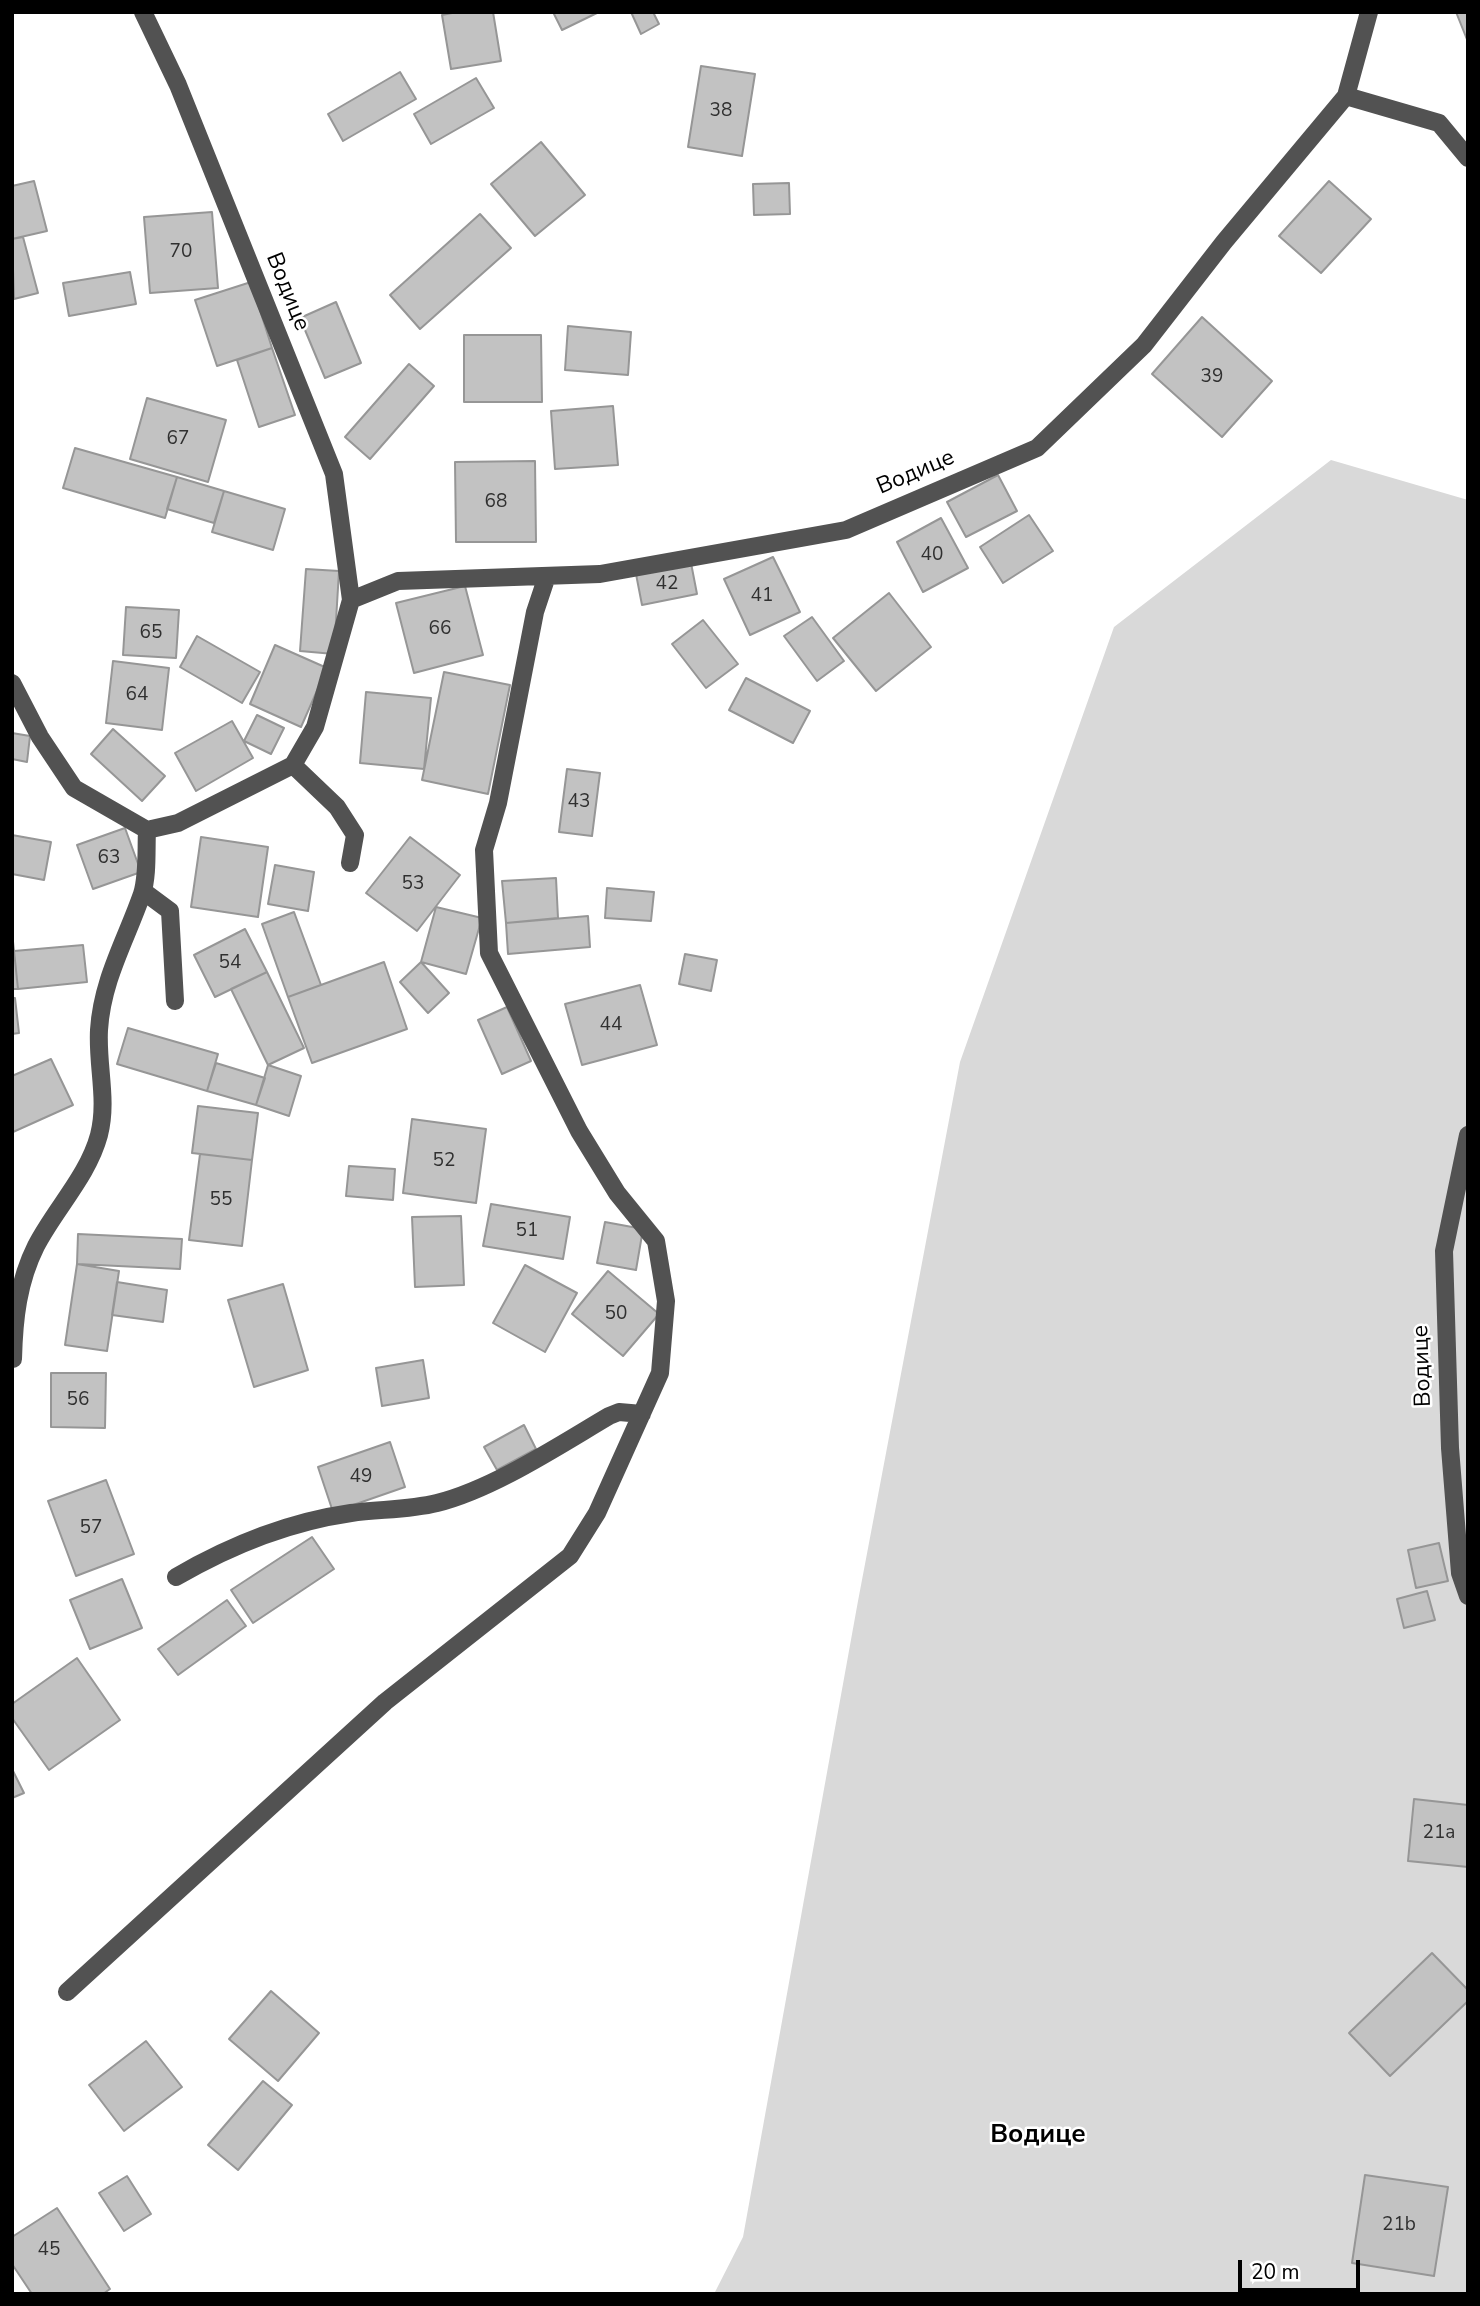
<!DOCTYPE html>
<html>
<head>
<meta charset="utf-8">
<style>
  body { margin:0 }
  #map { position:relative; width:1480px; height:2306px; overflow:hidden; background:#fff; font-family:"Nunito Sans",sans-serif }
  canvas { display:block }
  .frame { position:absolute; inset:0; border:14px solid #000; pointer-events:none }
  .scale { position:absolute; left:1238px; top:2260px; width:122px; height:32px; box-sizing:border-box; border:4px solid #000; border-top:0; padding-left:9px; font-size:21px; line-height:24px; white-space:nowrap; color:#000; -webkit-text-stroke:5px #fff; paint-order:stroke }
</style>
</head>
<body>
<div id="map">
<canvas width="1480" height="2306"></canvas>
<div class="frame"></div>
<div class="scale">20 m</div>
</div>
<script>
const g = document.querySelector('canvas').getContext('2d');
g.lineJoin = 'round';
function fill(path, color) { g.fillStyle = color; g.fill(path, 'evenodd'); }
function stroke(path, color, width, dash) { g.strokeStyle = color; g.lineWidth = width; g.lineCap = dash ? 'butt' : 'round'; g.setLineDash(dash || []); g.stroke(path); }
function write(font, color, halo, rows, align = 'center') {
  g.font = font + ' "Nunito Sans",sans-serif'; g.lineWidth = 5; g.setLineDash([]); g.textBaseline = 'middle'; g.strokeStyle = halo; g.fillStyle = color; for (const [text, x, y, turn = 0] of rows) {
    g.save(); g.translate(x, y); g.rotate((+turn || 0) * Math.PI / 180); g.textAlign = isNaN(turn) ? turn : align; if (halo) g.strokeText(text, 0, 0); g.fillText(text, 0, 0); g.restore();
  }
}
fill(new Path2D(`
  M1331,460L1468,500V2294H714L743,2237L858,1601L960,1062L1114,627Z`), '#d9d9d9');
const building = new Path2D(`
  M457,12H493L501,61L451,69L442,15Z
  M553,12H599L562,30Z
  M631,12H653L659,24L641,34Z
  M1456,12H1468V42Z
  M701,66L755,74L742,156L688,147Z
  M400,72L416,99L343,141L328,114Z
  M476,78L494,108L431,144L414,114Z
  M541,142L585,195L535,236L491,184Z
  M34,181L47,231L12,239V186Z
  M1329,181L1371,219L1321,273L1279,236Z
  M789,183L790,214L754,215L753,184Z
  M212,212L218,288L150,293L144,217Z
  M480,214L511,248L420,329L390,295Z
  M23,237L38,293L14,299L12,239Z
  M130,272L136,304L69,316L63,283Z
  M251,282L272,348L217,366L195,300Z
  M336,302L361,363L325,378L300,318Z
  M1202,317L1272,381L1222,437L1152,374Z
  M568,326L631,332L628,375L565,370Z
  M464,335H541L542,402H464Z
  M272,348L295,415L259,427L237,360Z
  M409,364L434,386L370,459L345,437Z
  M147,398L226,420L208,482L130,459Z
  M613,406L618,465L555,469L551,411Z
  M75,448L177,477L165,518L63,488Z
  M535,461L536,542H456L455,462Z
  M998,475L1017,511L966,537L947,502Z
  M177,477L224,491L214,523L167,509Z
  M224,491L285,509L273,550L212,532Z
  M1029,515L1053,551L1003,583L980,547Z
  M941,518L968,568L923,592L897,542Z
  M773,557L800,612L750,635L724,579Z
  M691,563L697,594L642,605L636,574Z
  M306,569L339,571L334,654L300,651Z
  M465,586L483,655L414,673L396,603Z
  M889,593L931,647L876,691L833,638Z
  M126,607L179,610L176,658L123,655Z
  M812,617L844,661L817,681L784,636Z
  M703,620L738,664L706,688L672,644Z
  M197,636L260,672L242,703L180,667Z
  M275,645L327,668L301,727L250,704Z
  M113,661L169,668L162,730L106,723Z
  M444,672L510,685L488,794L422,780Z
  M746,678L810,711L793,743L729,710Z
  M366,692L431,698L424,769L360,763Z
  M257,715L284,728L271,754L244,741Z
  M232,721L253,758L196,791L175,753Z
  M113,729L165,776L142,801L91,754Z
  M12,733L30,736L27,762L12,759Z
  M567,769L600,773L592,836L559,832Z
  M125,828L141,872L93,889L77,845Z
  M12,835L51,842L44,880L12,874Z
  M201,837L268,847L258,917L191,907Z
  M410,837L460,875L417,931L366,893Z
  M275,865L314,872L308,911L268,904Z
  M556,878L558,918L506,923L502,881Z
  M607,888L654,892L651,921L605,918Z
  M436,907L482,918L466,974L421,962Z
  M294,912L321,985L288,997L262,924Z
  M588,916L590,947L508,954L506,923Z
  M245,929L267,972L215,997L194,955Z
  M12,932L18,989H12Z
  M83,945L87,982L18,989L14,951Z
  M685,954L717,960L711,991L679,984Z
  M384,962L407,1029L312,1063L288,997Z
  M421,962L449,993L428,1013L400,982Z
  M267,972L304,1048L268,1065L231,989Z
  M640,985L657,1045L582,1065L565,1004Z
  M12,998H15L19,1033L12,1034Z
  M507,1007L531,1061L502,1074L478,1020Z
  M128,1028L218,1054L207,1091L117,1064Z
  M51,1059L73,1105L13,1132L12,1076Z
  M216,1063L265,1078L256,1105L207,1091Z
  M268,1065L301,1076L289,1116L256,1105Z
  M198,1106L258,1113L252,1160L192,1153Z
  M412,1119L486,1129L476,1203L403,1193Z
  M200,1154L252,1160L242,1246L189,1240Z
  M349,1166L395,1169L393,1200L346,1196Z
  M491,1204L570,1217L563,1259L483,1246Z
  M461,1216L464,1285L415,1287L412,1217Z
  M605,1222L643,1229L636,1270L597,1263Z
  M78,1234L182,1239L180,1269L77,1264Z
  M77,1264L119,1271L107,1351L65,1345Z
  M525,1265L577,1293L545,1352L493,1323Z
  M608,1271L659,1314L623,1356L572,1314Z
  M117,1282L167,1290L163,1322L112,1315Z
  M283,1284L308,1370L254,1387L228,1300Z
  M423,1360L429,1398L382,1406L376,1368Z
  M51,1373H106L105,1428L51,1427Z
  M524,1425L536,1449L497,1470L484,1447Z
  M390,1442L405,1487L333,1512L318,1467Z
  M106,1480L134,1554L76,1576L48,1501Z
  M312,1537L334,1569L253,1623L231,1590Z
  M1439,1543L1448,1581L1416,1588L1408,1550Z
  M122,1579L142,1628L90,1649L70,1600Z
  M1427,1591L1435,1620L1404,1628L1397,1599Z
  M227,1600L246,1626L178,1675L158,1649Z
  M77,1658L120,1720L49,1770L12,1718V1704Z
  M12,1769L24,1793L12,1798Z
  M1414,1799L1468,1805V1867L1408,1861Z
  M1432,1953L1468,1990V2001L1390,2076L1349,2033Z
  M271,1991L319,2033L278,2081L229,2039Z
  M146,2041L182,2087L124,2131L89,2085Z
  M263,2081L292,2105L238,2170L208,2145Z
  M1365,2175L1448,2187L1434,2276L1352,2263Z
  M127,2176L151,2214L124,2231L99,2193Z
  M57,2208L110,2289L103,2294H32L12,2264V2237Z`);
fill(building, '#c2c2c2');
stroke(building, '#969696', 2);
stroke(new Path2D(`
  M1346,96L1439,123L1468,158
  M351,600L398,581L600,574L846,530L1037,448L1144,345L1224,242L1346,96L1369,12
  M12,683L40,737L74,788L147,830L178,823L293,765L315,727L351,600L334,474L178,85L143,12
  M293,765L337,807L355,835L350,863
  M143,891L170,911L175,1001
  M1468,1135L1444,1251L1450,1448L1460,1573L1468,1596
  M13,1359C14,1319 18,1282 36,1246C55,1209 88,1176 99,1135C108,1100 97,1066 99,1030C102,980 126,940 142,894C148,875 146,850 147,830
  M176,1577C231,1545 288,1522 351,1513C380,1509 409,1510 437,1503C493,1489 558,1446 609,1416L619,1412L642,1414
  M67,1992L385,1702L570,1556L597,1513L660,1373L666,1301L656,1241L617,1193L579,1131L489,953L484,850L498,803L535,612L547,576`), '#525252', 18);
write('19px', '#303030', null, [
  ["38",721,111],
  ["70",181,252],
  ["39",1212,377],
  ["67",178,439],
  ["68",496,502],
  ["40",932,555],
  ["42",667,584],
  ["41",762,596],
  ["66",440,629],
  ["65",151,633],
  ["64",137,695],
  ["43",579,802],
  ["63",109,858],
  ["53",413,884],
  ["54",230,963],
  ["44",611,1025],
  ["52",444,1161],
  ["55",221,1200],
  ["51",527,1231],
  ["50",616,1314],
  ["56",78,1400],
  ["49",361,1477],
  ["57",91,1528],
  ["21a",1439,1833],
  ["21b",1399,2225],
  ["45",49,2250]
]);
write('23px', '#000', '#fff', [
  ["Водице",287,292,68],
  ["Водице",916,473,-23],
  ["Водице",1423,1366,-92]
]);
write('bold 26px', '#000', '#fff', [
  ["Водице",1038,2136]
]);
</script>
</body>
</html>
